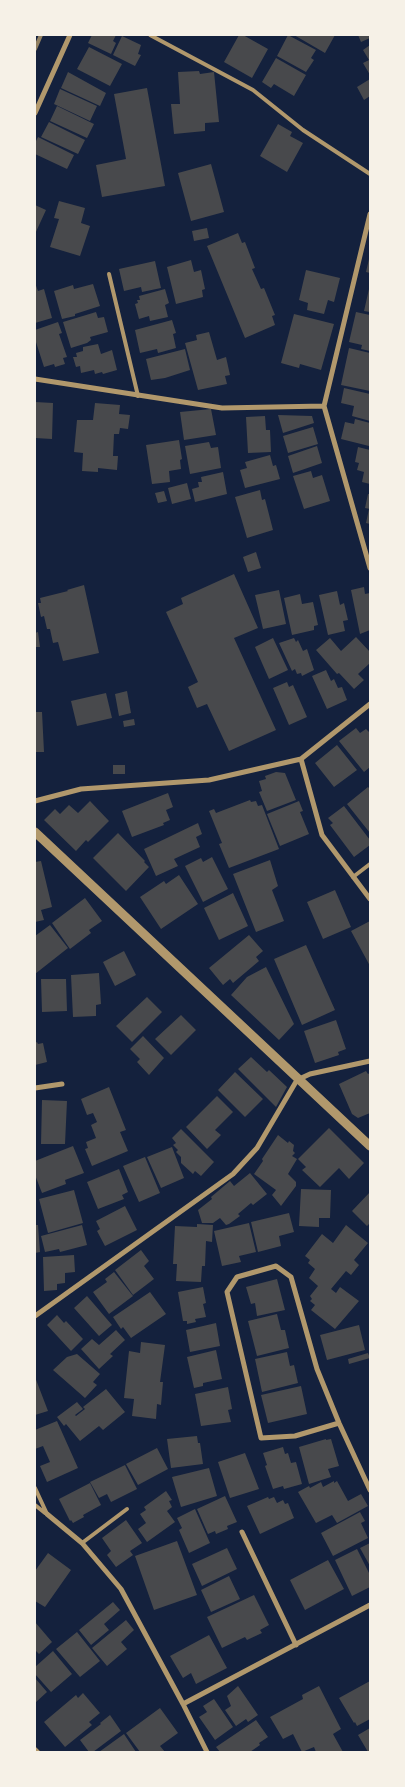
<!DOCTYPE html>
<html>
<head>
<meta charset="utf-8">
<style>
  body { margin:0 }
  #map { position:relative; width:405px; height:1787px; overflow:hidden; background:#14213d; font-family:Rubik,sans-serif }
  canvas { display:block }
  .frame { position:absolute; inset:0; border:36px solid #f6f1e7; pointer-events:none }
</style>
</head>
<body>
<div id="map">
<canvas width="405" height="1787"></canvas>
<div class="frame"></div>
</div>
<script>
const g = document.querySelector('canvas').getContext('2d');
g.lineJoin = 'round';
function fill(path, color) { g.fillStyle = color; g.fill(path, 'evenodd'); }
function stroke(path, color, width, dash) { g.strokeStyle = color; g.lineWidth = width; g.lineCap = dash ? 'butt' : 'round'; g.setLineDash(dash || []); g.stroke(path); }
fill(new Path2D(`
  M92,35H116L113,41L116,43L111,54L88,43Z
  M239,35H243L268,49L252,78L224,62Z
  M288,35L316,50L311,58L314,60L306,72L277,56Z
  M294,35H335L325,53Z
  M358,35H370V38L361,42Z
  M122,36L141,45L138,54L141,55L135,66L113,55Z
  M370,45V75L363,63L369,60L363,50Z
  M89,47L122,64L110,86L77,69Z
  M276,58L306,75L294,96L274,84L271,88L262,82Z
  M199,71L200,74L214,72L219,122L205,123V131L174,134L171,104H180L178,72Z
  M68,72L106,93L100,106L61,88Z
  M370,79V96L364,100L357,87Z
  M147,88L165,186L102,197L96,165L126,159L114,94Z
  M60,89L97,106L90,121L54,104Z
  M57,106L94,124L87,138L50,121Z
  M49,122L85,140L78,154L41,137Z
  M278,124L292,132L290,136L303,143L287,172L260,156Z
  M38,137L74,155L67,169L35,154V143Z
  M211,164L224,212L191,221L178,173Z
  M59,201L85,208L81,223L90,226L80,256L50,247L59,219L54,218Z
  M35,205L46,210L35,234Z
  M207,228L209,238L194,241L192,231Z
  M238,233L242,243L245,242L255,268L252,269L261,289L264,288L275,315L272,316L275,325L245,338L207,246Z
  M369,259H370V273L366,272Z
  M191,260L194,272L201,270L205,289L202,290L203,297L176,304L167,267Z
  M155,261L161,288L142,292L141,287L124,291L119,269Z
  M306,270L340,278L334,302L328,300L324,314L307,310L308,303L299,300Z
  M35,283L38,291L44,289L52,318L35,323Z
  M93,284L100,306L75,314V316L62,319L54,291L73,285L74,289Z
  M165,289L169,303L165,305L168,317L150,321L149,316L139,319L135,304L138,303L137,300H140L139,296Z
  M369,289H370V312L364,311Z
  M96,312L98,318L104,317L108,332L90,337L91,340L87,343L71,348L63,322Z
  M356,312L370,315V351L361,349L362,345L349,342Z
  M294,314L334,324L321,370L300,364L299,368L281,363Z
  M172,320L176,333L173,334L176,348L158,353L157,349L140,353L135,330Z
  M58,322L62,333L59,334L67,357L63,358L65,364L55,367L54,364L44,367L35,339V330Z
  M209,332L217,360L226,357L230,375L225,376L227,384L198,390L185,343L197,340L196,335Z
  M98,344L101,354L112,350L117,370L103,374L102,372L95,374L94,370L81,373L80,366L76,367L73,357H77L76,353L83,351V347Z
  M349,348L370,353V391L341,385Z
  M185,349L190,370L165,378L151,380L146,359Z
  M344,388L370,394V421L352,416L354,406L341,403Z
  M35,402L53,403L52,439L35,438Z
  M95,403L120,405L119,414L130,415L128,429L120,428L119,434H114L113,456H118L117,470L98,468V472L82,471L83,453L74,452L77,420H93Z
  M211,409L216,435L184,440L180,412Z
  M278,415L312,416L314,423L283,433Z
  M265,416L266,430H270L271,452L248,453L246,417Z
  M355,419L370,423L369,446L341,439L345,422L354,424Z
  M313,427L318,444L288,453L283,436Z
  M179,440L182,459L180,460L181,469L169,471L170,482L152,484L146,445Z
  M209,442L211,448L218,447L221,468L190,474L185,446Z
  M317,446L322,463L293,473L288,456Z
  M358,447L370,450V484L362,482L364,472L357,470L359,463L355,462Z
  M270,455L273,466L276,465L280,479L245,488L240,470L247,468L245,462Z
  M311,471L313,478L322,475L330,501L304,509L293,476Z
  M223,472L227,494L195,502L192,489L199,487L198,482H202L201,477Z
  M187,483L191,499L172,504L168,488Z
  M260,490L262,500L265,499L273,530L247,538L235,497Z
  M164,491L167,501L158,503L155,493Z
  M368,494H370V509L365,508Z
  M369,509L370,510V524L366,523Z
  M256,552L261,568L248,572L243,557Z
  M234,574L258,628L234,638L276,730L229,751L207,704L197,708L188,687L198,682L166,612L183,604L181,598Z
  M84,585L99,653L63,661L58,642L53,643L50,629H47L44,616L41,617L38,603H41L40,598L68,591L67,590Z
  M364,587L365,594L370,593V630L360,634L351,590Z
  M279,590L286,624L263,629L255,595Z
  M337,591L340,605L344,603L348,620L343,621L345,631L328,635L319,595Z
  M300,594L302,604L313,602L318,625L314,626V630L292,635L284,598Z
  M38,632L40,647H35V633Z
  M356,637L370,652V663L358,674L364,680L354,689L339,673L337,674L316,650L330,638L341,651Z
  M273,638L288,670L269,679L255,647Z
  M294,638L296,642L298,640L303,651L307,649L314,670L302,676L301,673L297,674L295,669L292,671L279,643Z
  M326,670L331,681L334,679L338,688L342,687L347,700L327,709L312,676Z
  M287,682L289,687L293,685L307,717L289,725L273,688Z
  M127,691L131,713L119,716L115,694Z
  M106,693L112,718L77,726L71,701Z
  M35,712H42L44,752H35Z
  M134,719L135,725L124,727L123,721Z
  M356,728L360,733L366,729L370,733V767L364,772L339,741Z
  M337,745L357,770L334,787L315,763Z
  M113,765H125V774H113Z
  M276,772L285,773L296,800L267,811L259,792L262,791L259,781L266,779L265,776Z
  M368,787L370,789V833L347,804Z
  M168,793L173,807L166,810L170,820L163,823L164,825L132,837L122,811Z
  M250,800L251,802L256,801L258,806L262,805L279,849L229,868L219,844L222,843L209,811L214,809L216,813Z
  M90,801L109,821L88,842L86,840L76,851L44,820L55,809L60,814L69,805L78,813Z
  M299,801L303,811L300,812L309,834L280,846L267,814Z
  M344,806L370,840V845L354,857L330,825L333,823L328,818Z
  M198,823L202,834L196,837L200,847L174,859L178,866L156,876L144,849Z
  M118,833L145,861L144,862L149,867L126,891L93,858Z
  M212,857L228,889L203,902L185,866L201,858L203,862Z
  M270,860L278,886L272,890L284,921L256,932L233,874Z
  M41,861L52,907L41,910L44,920L35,922V862Z
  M179,875L198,904L161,929L140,897L164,881L166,884Z
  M335,890L351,927L323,939L307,902Z
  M233,893L248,926L219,940L204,908Z
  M85,898L102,921L89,930L91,933L70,949L52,923Z
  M370,921V966L351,931Z
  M50,925L68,948L35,974V936Z
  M249,935L263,951L256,957L259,961L233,983L230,979L223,985L209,968Z
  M306,945L335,1010L302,1025L274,959Z
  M124,951L136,975L115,986L103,962Z
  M266,967L294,1024L279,1040L231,995L247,977Z
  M99,973L101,1004L96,1005V1016L73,1017L71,975Z
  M41,979H66L67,1011L42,1012Z
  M147,997L162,1012L132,1042L116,1026Z
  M181,1015L196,1030L171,1055L155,1039Z
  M336,1020L346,1049L338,1052L339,1055L315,1063L304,1031Z
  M143,1036L164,1058L149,1075L137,1062L140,1059L130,1049Z
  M37,1042L38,1044L43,1043L47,1062L35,1065V1043Z
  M251,1057L267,1072L269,1070L287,1087L276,1107L238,1069Z
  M366,1071L368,1074L370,1073V1113L358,1118L352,1114L339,1084Z
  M235,1072L263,1099L245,1117L218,1090Z
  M109,1087L126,1130L120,1132L128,1151L92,1166L85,1149L88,1148L86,1142L96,1138L91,1125L97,1122L93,1113L87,1115L81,1099Z
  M217,1096L233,1112L215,1130L221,1135L207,1149L186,1127Z
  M42,1100L67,1101L65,1144H41Z
  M329,1128L364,1163L349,1179L339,1168L320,1187L302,1170L306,1167L298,1159Z
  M181,1129L214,1162L201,1176L195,1171L193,1174L181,1163V1157L176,1152L178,1150L173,1145L176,1143L172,1138Z
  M278,1135L288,1143L289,1141L294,1145L293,1151L295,1153L292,1156L297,1159L288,1174L296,1182V1186L281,1206L272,1195L276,1190L254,1174L263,1161L262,1159Z
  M73,1146L84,1173L65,1180L66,1184L42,1193L35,1175V1161Z
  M172,1147L184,1178L161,1188L147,1157Z
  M145,1157L160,1193L139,1202L123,1166Z
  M119,1169L128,1192L122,1195L124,1199L98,1209L87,1182Z
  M250,1173L267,1194L253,1205L251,1203L238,1214L240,1216L229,1224L226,1225L220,1218L213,1223H202L198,1210L212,1199L211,1197L230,1181L234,1186Z
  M301,1189L331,1190L330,1218H319V1227L299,1226Z
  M74,1190L83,1223L48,1233L39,1199Z
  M370,1192V1223L367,1226L352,1211Z
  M125,1206L137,1230L105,1246L97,1231L100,1229L96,1221Z
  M289,1213L294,1232L279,1236L281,1246L258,1252L251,1222Z
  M249,1223L256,1252L239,1256L241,1262L222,1266L214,1231Z
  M197,1224L213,1225L212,1242L206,1241L205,1266H202L201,1282L176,1281L177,1264H173L175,1226L197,1227Z
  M35,1225H38L40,1252L35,1253Z
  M82,1225L87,1245L60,1252L59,1249L45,1252L41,1236Z
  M346,1225L368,1243L354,1260L359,1265L351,1275L346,1271L331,1289L336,1293L340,1287L359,1301L335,1329L311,1310L315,1305L310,1301L312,1299L310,1296L318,1286L309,1278L315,1269L308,1263L310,1260L305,1256L322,1234L333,1243Z
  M141,1250L149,1261L144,1266L154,1279L133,1295L115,1270Z
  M74,1255L75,1272L65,1273V1283L57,1284V1290L44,1291L43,1257Z
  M114,1272L133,1296L109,1314L93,1292L107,1282L105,1279Z
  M277,1279L285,1310L257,1316L255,1303L251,1304L246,1287Z
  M203,1287L206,1303L203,1304L206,1317L195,1319L196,1322L187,1324V1321H183L178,1292Z
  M150,1292L166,1314L131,1338L123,1327L121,1329L113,1317Z
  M87,1296L112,1325L99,1336L74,1308Z
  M277,1314L281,1330H285L289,1348L257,1356L248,1321Z
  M57,1315L64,1323L66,1321L83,1339L71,1351L47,1325Z
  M216,1323L220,1346L190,1352L186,1330Z
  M359,1325L365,1350L327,1360L320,1335Z
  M116,1330L125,1340L110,1354L113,1356L99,1369L81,1349L92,1339L99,1345Z
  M141,1342L165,1345L160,1382H163L161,1405L157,1404L156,1419L132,1416L134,1399L124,1398L129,1351L140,1353Z
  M216,1350L222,1379L203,1383V1386L194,1388L187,1357Z
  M287,1352L290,1366L294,1365L298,1383L262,1392L255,1359Z
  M368,1353L370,1358L349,1364L348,1359Z
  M77,1354L100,1374L93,1382L97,1385L85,1398L53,1370L67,1357Z
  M35,1377L48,1411L35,1415Z
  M301,1386L307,1414L268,1423L261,1395Z
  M228,1387L232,1409L228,1410L231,1422L201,1426L195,1394Z
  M106,1389L125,1412L103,1430L99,1426L80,1441L66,1424L64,1426L57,1417L77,1402L83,1409L75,1415L76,1416L85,1409L83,1407Z
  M57,1421L78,1468L47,1482L40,1466L50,1462L43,1446L35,1449V1430Z
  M197,1436L198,1443H200L203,1464L171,1468L167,1439Z
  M326,1439V1440L331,1439L339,1466L328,1469L331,1477L309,1484L299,1447Z
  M283,1447L285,1454L288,1453L291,1463L296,1462L302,1484L284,1489L283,1486L273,1489L265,1466L267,1465L263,1453Z
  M157,1448L168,1469L138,1485L126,1464Z
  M245,1453L259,1489L230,1498L218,1462Z
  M125,1465L137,1489L111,1502L107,1494L99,1498L90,1482Z
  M209,1468L217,1496L181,1507L172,1477Z
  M334,1481V1483L337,1481L348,1501L361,1494L368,1506L337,1523L332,1515L316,1523L298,1492L309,1486L310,1488L321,1482L323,1487Z
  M90,1483L101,1505L83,1515L84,1517L73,1523L71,1520L70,1521L59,1499Z
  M166,1491L172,1500L169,1501L172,1507L167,1511L175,1522L147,1542L138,1529L146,1523L140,1514L146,1510L144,1507Z
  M225,1496L237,1522L227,1526L228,1529L216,1534L215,1531L208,1534L197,1509Z
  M268,1497L269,1499L274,1497L277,1503L283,1500L285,1504L288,1503L294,1518L260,1534L247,1506Z
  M195,1509L210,1543L189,1553L179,1530L182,1528L177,1518Z
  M360,1512L365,1521L361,1523L368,1538L333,1556L321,1533Z
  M126,1520L142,1543L130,1551L133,1555L116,1567L107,1555L111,1551L102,1538Z
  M177,1541L197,1595L154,1610L135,1556Z
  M370,1543V1566L360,1548Z
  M227,1548L237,1569L202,1586L192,1564Z
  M357,1549L370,1575V1587L352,1596L335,1560Z
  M48,1553L71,1570L45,1607L35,1601V1571Z
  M328,1560L344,1589L305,1610L290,1580Z
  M229,1576L240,1599L211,1612L201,1590Z
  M254,1595L269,1625L260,1630L262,1633L247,1640L245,1637L222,1648L207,1617Z
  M113,1602L120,1610L104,1624L109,1630L91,1645L79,1630Z
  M126,1620L134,1630L121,1642L127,1649L107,1666L92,1648Z
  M35,1622L52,1642L39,1654L35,1650Z
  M77,1632L100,1661L80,1677L56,1649Z
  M209,1635L227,1668L196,1684L191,1673L183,1678L170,1656Z
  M53,1651L72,1674L51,1692L35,1674V1667Z
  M35,1678L47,1692L35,1703Z
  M370,1681V1719L357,1726L355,1722L354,1723L339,1698Z
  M238,1686L258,1715L248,1722L246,1719L236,1726L225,1710L231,1706L227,1696Z
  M319,1686L341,1729L333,1734L343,1752H316L314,1747L302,1752L293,1734L283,1739L270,1717L303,1699L302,1695Z
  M83,1693L100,1713L89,1722L92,1725L65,1747L44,1722L76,1695L78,1698Z
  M214,1699L233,1727L215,1740L199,1717L207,1712L203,1706Z
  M160,1708L178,1733L160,1746L165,1752H140L126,1733Z
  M110,1715L121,1731L93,1752H89L80,1740L101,1724L100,1723Z
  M256,1720L268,1737L259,1743L260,1745L250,1752H220L216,1747Z
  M370,1728V1752H368L358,1735Z
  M124,1734L136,1752H99Z`), '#48494c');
stroke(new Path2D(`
  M150,35L253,90L303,130L370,174
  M109,274L138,396
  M353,877L370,864
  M35,1488L47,1514
  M35,1505L45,1513
  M82,1543L127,1509
  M35,1749L38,1752`), '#b1986c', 4);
stroke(new Path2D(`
  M35,113L70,35
  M370,214L324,406L370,568
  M35,379L222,408L324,406
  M301,759L322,835L370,899
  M35,801L81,789L209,780L301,759L370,704
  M35,1088L62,1084
  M35,1316L233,1174L257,1148L297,1080L310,1074L370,1061
  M339,1423L295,1436L261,1438L227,1292L237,1277L276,1266L291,1277L317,1369L339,1423L370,1490
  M47,1514L82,1543L121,1589L183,1704L207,1752
  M242,1532L296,1645
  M183,1704L370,1605`), '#b1986c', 5);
stroke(new Path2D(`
  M35,832L370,1146`), '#b1986c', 9);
stroke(new Path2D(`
  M35,49L41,35`), '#918062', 4);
</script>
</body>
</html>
